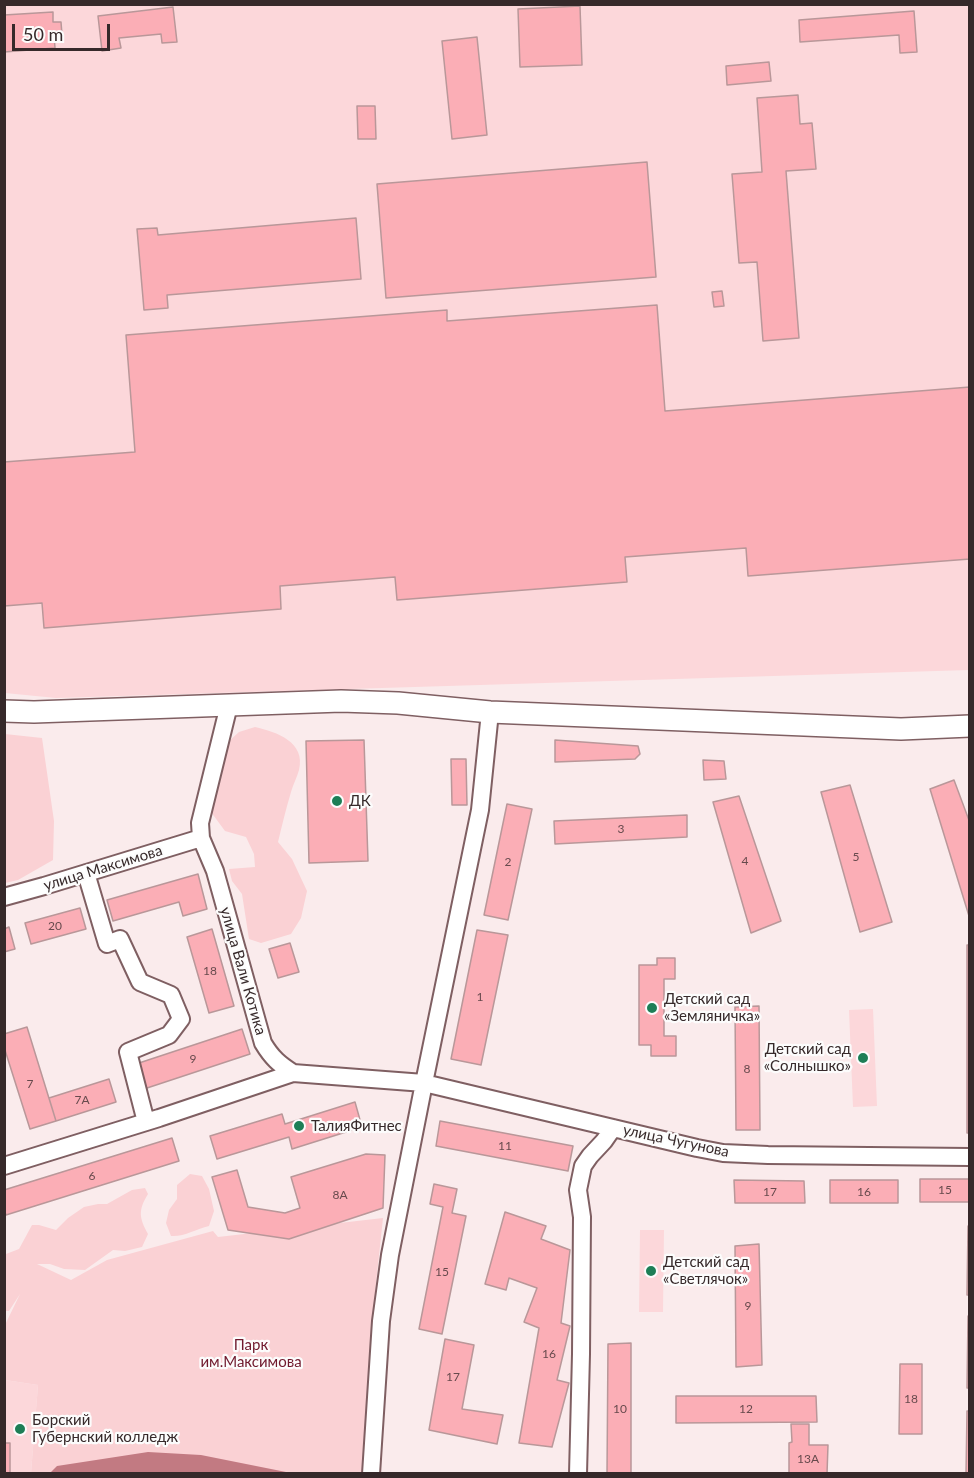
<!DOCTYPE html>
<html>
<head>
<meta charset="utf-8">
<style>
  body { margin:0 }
  #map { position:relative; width:974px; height:1478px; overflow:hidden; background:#faebec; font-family:Lato,sans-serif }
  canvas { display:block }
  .frame { position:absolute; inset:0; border:6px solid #36292a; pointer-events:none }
  .scale { position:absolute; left:12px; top:24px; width:98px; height:27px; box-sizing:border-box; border:3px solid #36292a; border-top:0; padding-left:8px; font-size:18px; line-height:21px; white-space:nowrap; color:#36292a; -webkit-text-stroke:4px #fcfcfc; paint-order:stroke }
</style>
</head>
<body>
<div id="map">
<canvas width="974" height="1478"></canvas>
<div class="frame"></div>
<div class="scale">50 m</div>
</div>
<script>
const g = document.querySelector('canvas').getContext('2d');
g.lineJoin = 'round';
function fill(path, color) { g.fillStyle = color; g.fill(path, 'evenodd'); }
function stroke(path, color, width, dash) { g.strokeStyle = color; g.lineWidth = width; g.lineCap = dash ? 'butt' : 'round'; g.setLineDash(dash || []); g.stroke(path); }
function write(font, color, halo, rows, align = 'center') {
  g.font = font + ' Lato,sans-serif'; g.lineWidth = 4.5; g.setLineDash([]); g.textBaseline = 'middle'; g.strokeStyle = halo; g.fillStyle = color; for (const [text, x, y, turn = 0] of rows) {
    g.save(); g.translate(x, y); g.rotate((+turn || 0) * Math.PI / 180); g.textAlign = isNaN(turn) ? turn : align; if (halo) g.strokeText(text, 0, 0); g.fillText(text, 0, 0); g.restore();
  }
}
fill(new Path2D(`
  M5,5H969V670L56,698L5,693Z
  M873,1009L877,1106L853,1107L849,1010Z
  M640,1230H664L663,1312H639Z
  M5,1380L38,1385L31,1473L5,1474Z`), '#fcd7da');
fill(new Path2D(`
  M255,727C277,732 306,742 299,770C297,777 293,785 291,792C286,809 282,825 278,842L292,859L307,891L301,918L291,934L261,943L249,939L242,894L232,881L229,869L255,867L254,854L246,837L225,831L211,812L228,742L239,732Z
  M5,734L42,738L54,821L53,860L18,880L5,883Z
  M190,1174L202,1176L209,1189L214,1211L209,1226C196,1229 184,1237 171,1236L166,1223L169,1210L177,1199V1185Z
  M145,1188L148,1194C138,1210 139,1218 148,1234L142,1247L125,1251L113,1250L85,1270L64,1269L50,1264H37L71,1280L107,1260L213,1231L218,1237L383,1218L375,1293L363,1473H31L38,1385L5,1380L4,1327L20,1294L9,1311H5V1252L6,1254L19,1249L32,1225H39L56,1230L68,1218L84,1207L98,1204H107L132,1190Z`), '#fad1d4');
fill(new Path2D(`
  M148,1452L201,1455L286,1472L287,1473H50L57,1466Z`), '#c27a82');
const building = new Path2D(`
  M580,6L582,65L520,67L518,9Z
  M173,7L177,42L162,43L161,34L119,38L121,48L102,51L98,16Z
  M914,11L917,52L900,53L899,35L800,42L799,20Z
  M53,12V22H61L62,35H54L55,48L4,52V15Z
  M477,37L487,135L452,139L442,41Z
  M769,62L771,81L727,85L726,66Z
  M798,95L800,124L812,123L816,169L786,171L799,338L763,341L757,262L739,263L732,174L762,172L757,98Z
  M357,106H375L376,139H358Z
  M647,162L656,277L386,298L377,184Z
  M356,218L361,279L167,295L168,308L144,310L137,229L157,228L158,235Z
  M722,291L724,306L714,307L712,292Z
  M657,305L665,411L970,387V559L748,576L746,548L625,557L627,582L397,600L395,577L280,586L281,609L44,628L42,603L4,606V462L135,452L126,335L447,310V321Z
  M364,740L368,861L309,863L306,741Z
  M555,740L638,746L640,754L635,759L555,762Z
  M451,759H466L467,805H452Z
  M703,760L724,761L726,779L704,780Z
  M954,780L970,823L969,916L930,789Z
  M850,785L892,922L860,932L821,792Z
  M739,796L781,921L751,933L713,802Z
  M507,804L532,809L508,920L484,915Z
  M687,815V837L555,844L554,821Z
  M198,874L207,909L183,916L179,902L113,921L107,900Z
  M80,908L86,929L31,944L25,923Z
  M9,927L15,949L4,952V929Z
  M212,929L234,1006L209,1013L187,937Z
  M477,930L508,935L481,1065L451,1059Z
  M290,943L299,972L278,978L269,949Z
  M967,945H970V1133H967Z
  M657,958H675V979H664V1036H676V1056H651V1045H639V965H657Z
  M759,1006L760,1130H736L735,1007Z
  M27,1027L56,1121L30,1129L4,1047V1034Z
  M242,1029L250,1054L144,1089L136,1064Z
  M109,1079L116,1102L56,1121L49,1098Z
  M355,1102L362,1127L292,1149L289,1137L217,1159L210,1136L282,1114L285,1124Z
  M440,1121L573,1146L568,1171L436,1146Z
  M172,1138L179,1161L6,1215L4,1209V1190Z
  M366,1154L385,1155L383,1208L289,1239L228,1230L212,1177L237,1170L248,1207L285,1213L300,1208L291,1177Z
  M920,1179H970V1202H920Z
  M734,1180L804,1181L805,1203H735Z
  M830,1180H898V1203H830Z
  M434,1184L457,1189L452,1213L466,1216L442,1334L419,1329L443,1207L430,1204Z
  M505,1212L546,1226L541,1239L570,1250L561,1323L570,1326L557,1380L569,1383L552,1447L519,1443L539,1328L524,1322L537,1288L509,1278L506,1290L485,1284Z
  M968,1226H970V1295H967Z
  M759,1244L762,1365L736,1367L735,1246Z
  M968,1316H970V1388H967Z
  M445,1339L474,1345L462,1409L503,1415L497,1444L429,1430Z
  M631,1343V1474H607L608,1344Z
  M900,1364H922V1434H899Z
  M676,1396H816L817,1422L676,1423Z
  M967,1411H970V1474H966Z
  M791,1424H809V1445H828L827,1474H789V1443L792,1442Z
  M4,1443H10V1474H4Z`);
fill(building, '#fbaeb6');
stroke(building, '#b99799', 1.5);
const minor = new Path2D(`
  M86,873L107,944L120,939L140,982L171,995L181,1019L169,1035L128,1052L146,1122
  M4,897L44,886L201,838
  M293,1073L424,1083L697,1148L723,1153L768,1155L970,1157
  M4,1166L159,1118L293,1073C279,1064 272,1058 263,1043L215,871L201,838L200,823L229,705
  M371,1474L381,1321L390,1255L424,1083L480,810L490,712
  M578,1474L581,1354L582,1217L578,1190L583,1166L590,1156L604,1141L613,1128`);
const major = new Path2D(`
  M4,711L34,712L341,701L398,703L490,712L901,729L970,726`);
stroke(minor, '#7f5f62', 20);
stroke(major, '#7f5f62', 24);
stroke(minor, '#fff', 16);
stroke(major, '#fff', 21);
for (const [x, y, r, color] of [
  [337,801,6,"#1e7e56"],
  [652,1008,6,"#1e7e56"],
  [863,1058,6,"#1e7e56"],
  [299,1126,6,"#1e7e56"],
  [651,1271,6,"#1e7e56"],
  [20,1429,6,"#1e7e56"]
]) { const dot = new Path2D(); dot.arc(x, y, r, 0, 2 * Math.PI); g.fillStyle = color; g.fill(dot); stroke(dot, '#fcfcfc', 2); }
write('12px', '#674a4d', null, [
  ["3",621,829],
  ["5",856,857],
  ["4",745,861],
  ["2",508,862],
  ["20",55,926],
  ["18",210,971],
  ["1",480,997],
  ["9",193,1059],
  ["8",747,1069],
  ["7",30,1084],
  ["7А",82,1100],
  ["11",505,1146],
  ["6",92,1176],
  ["15",945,1190],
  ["17",770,1192],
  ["16",864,1192],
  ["8А",340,1195],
  ["15",442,1272],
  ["9",748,1306],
  ["16",549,1354],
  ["17",453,1377],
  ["18",911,1399],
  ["10",620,1409],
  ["12",746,1409],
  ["13А",808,1459]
]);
write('15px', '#36292a', '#fcfcfc', [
  ["ДК",349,801],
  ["Детский сад",664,999],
  ["«Земляничка»",664,1016],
  ["Детский сад",851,1049,"right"],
  ["«Солнышко»",851,1066,"right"],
  ["ТалияФитнес",311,1126],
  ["Детский сад",663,1262],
  ["«Светлячок»",663,1279],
  ["Борский",32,1420],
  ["Губернский колледж",32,1437]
], 'left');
write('15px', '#36292a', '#fcfcfc', [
  ["улица Максимова",103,868,-17],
  ["улица Вали Котика",243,971,74],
  ["улица Чугунова",676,1141,12]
]);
write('15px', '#70192d', '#fcfcfc', [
  ["Парк",251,1345],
  ["им.Максимова",251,1362]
]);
</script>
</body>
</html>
